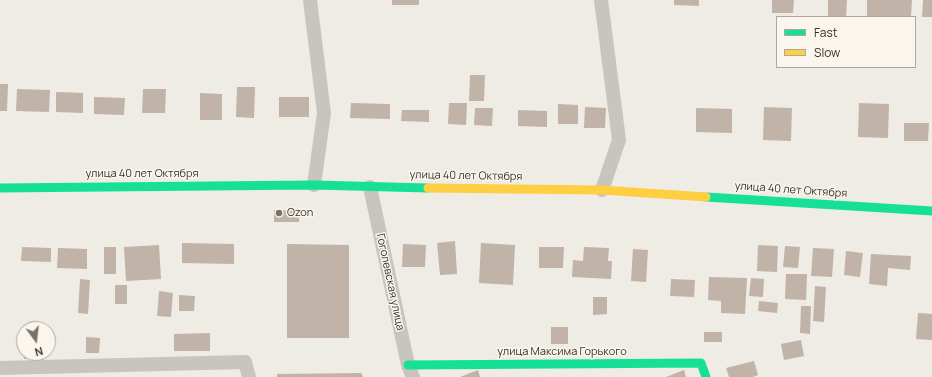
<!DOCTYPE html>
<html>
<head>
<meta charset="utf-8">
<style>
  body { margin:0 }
  #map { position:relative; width:932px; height:377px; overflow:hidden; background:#efece5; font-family:Manrope,sans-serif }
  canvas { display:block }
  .legend { position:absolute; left:776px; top:16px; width:140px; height:52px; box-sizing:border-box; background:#faf6ed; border:1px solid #ada79f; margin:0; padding:5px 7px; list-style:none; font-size:12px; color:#39312b }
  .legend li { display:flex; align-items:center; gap:8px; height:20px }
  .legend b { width:20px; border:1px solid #ada79f }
  .north { position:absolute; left:16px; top:321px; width:40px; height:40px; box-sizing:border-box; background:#faf6ed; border:1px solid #ada79f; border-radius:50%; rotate:165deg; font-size:11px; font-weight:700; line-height:16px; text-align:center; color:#39312b }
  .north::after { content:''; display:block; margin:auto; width:14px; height:18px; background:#79726c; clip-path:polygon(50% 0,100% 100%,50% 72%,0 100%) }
</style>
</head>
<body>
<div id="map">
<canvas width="932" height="377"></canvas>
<ul class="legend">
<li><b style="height:5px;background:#16e098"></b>Fast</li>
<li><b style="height:5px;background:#ffcf43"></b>Slow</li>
</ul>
<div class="north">N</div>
</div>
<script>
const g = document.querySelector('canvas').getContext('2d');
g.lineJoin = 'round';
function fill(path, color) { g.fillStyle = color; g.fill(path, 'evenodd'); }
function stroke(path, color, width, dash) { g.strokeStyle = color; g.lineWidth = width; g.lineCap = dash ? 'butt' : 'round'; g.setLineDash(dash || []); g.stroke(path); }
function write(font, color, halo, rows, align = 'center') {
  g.font = font + ' Manrope,sans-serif'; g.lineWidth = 3; g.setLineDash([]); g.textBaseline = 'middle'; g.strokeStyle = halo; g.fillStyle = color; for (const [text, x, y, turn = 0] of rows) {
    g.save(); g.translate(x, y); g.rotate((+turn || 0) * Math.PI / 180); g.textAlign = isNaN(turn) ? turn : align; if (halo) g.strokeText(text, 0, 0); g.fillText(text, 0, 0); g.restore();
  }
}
fill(new Path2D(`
  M392,0H419V5H392Z
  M674,0H699V6L674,5Z
  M772,0H794L793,13H772Z
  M828,0H847L846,17H828Z
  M867,0H912L911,17L867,16Z
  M923,0H932V17H922Z
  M470,75H485L484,101H469Z
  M0,84H8L7,111H0Z
  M237,87H255L254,118L236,117Z
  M17,89L50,90L49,112L16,111Z
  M143,89H166L165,113H142Z
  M56,92L83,93V113L56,112Z
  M200,93L222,94V120H200Z
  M94,97L125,98L124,115L94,114Z
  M279,97H309V117H279Z
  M351,103L390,104V119L350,118Z
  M449,103H467L466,125L448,124Z
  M859,103L889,104L888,138L858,137Z
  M558,104L578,105V124H558Z
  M585,107L606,108L605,128H584Z
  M764,107L792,108L791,141L763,140Z
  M475,108H493L492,126L474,125Z
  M696,108L732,109V133L696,132Z
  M402,110H429V122L401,121Z
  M518,110L547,111V127L518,126Z
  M904,123H929L928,141H904Z
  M274,210L299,211V222H274Z
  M455,241L457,274L440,275L437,243Z
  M182,243L234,244V264L182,263Z
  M481,243L515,245L513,285L479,283Z
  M287,244L349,245V338H287Z
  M403,244L426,245L425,267H402Z
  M159,245L161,279L126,281L124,247Z
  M758,245L778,246L777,272L757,271Z
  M785,246L800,247L798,268L783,267Z
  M22,247L51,248V262L21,261Z
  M104,247H116V274H104Z
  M539,247H564L563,268H539Z
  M584,247L609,248L608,261H612L611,279L572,277L573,260L583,261Z
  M58,248L87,249V269L57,268Z
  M813,248L834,249L832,277L811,276Z
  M633,249L648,250L646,282L631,281Z
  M846,251L863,253L860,277L844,275Z
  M871,254L911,256L910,270L888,268L887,286L869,284Z
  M786,274H807L806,300L785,299Z
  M709,277L747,278L745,314L721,313V301L708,300Z
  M751,278L764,279L763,297L749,296Z
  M80,279L90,280L88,314L78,313Z
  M671,279L695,280L694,297L670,296Z
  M115,285H127V304H115Z
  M815,286L826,287L824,322L813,321Z
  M159,291L173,293L171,317L157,316Z
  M179,295L195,296L194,311H179Z
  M593,297H607V314L593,315Z
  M759,301L778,303L777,313L758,311Z
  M801,306H811L810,334L800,333Z
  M918,313L932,314V340L916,339Z
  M551,327H568V344H551Z
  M704,332H722V342H704Z
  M210,333V351H174V334Z
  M86,337L100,338L99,353H86Z
  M801,340L804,356L784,360L781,344Z
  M23,353H46V357L24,359Z
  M754,361L758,375L753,377H729L726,368Z
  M478,370L480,377H460Z
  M684,370L686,377H666Z
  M361,373L363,377H277V374Z`), '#c1b3a7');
stroke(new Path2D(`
  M310,0L324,113L314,185
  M601,0L619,140L602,190
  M370,187L408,365L413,377
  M0,368L245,362L249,377`), '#c8c4be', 14);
stroke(new Path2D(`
  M0,188L314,185L428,188
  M706,197L932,211
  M408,365L701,363L706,377`), '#16e098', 9);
stroke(new Path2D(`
  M428,188L602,190L706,197`), '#ffcf43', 9);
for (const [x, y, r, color] of [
  [279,213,4,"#79726c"]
]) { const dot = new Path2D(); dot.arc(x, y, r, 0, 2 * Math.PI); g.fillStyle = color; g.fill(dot); stroke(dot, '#faf6ed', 1.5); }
write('11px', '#39312b', '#faf6ed', [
  ["улица 40 лет Октября",142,174],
  ["улица 40 лет Октября",466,176,1],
  ["улица 40 лет Октября",791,190,4],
  ["Гоголевская улица",390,282,78],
  ["улица Максима Горького",562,352]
]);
write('11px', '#39312b', '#faf6ed', [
  ["Ozon",287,213]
], 'left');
</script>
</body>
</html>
